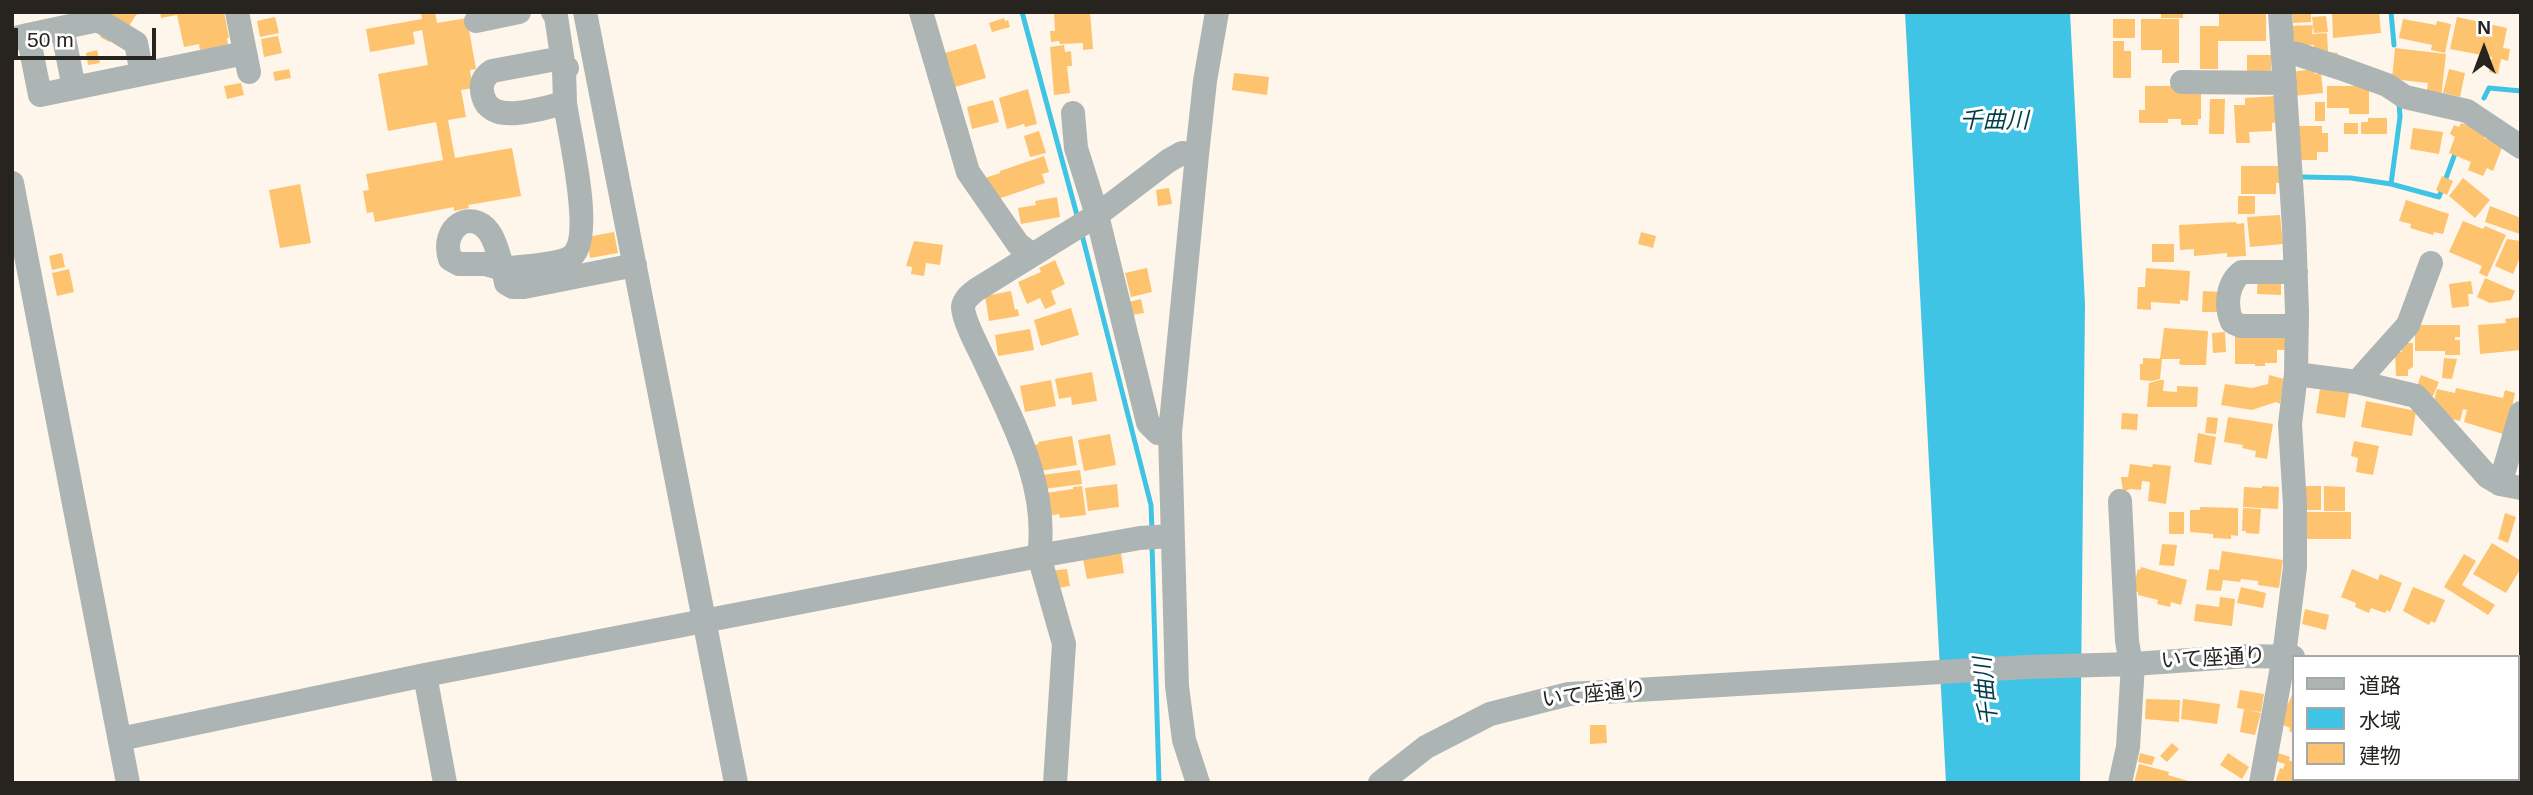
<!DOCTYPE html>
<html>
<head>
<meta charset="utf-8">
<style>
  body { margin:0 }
  #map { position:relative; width:2533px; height:795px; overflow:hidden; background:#fef6eb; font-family:Arial,"Noto Sans JP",sans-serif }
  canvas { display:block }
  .frame { position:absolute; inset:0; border:14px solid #27241f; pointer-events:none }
  .legend { position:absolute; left:2292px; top:655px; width:228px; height:126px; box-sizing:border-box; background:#fff; border:2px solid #a9a7a5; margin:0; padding:9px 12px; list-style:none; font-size:21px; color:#27241f }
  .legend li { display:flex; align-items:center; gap:14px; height:35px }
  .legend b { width:35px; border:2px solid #a9a7a5 }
  .north { position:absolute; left:2449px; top:14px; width:70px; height:70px; -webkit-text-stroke:5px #fff; paint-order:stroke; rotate:0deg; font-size:19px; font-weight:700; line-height:28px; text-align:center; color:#27241f }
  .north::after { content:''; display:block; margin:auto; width:24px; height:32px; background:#27241f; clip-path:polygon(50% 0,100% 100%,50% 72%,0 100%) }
  .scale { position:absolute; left:14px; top:28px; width:142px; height:32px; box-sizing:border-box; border:4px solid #27241f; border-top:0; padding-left:9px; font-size:21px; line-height:24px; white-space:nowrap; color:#27241f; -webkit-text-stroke:5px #fff; paint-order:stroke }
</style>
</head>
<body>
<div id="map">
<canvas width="2533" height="795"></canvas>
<div class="frame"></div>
<ul class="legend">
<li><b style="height:9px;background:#acb5b3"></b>道路</li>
<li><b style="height:19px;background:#3fc4e6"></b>水域</li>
<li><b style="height:19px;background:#fdc36f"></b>建物</li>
</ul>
<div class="north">N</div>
<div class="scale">50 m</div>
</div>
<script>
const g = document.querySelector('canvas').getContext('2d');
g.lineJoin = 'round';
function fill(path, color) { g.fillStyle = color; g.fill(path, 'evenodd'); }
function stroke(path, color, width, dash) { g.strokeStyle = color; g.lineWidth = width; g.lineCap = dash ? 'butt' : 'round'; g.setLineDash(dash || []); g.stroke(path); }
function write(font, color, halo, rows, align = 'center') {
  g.font = font + ' Arial,"Noto Sans JP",sans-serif'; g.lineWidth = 6; g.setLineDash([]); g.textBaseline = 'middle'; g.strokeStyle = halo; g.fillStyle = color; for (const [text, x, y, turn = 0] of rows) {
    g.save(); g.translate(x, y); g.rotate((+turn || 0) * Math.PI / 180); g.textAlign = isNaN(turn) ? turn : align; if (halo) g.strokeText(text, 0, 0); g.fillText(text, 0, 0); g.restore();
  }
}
fill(new Path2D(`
  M1905,12H2070L2085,304L2080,783H1946Z`), '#3fc4e6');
stroke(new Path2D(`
  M1022,12L1078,219
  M2391,12L2394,45
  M2484,98L2489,88L2521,91
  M2303,177L2351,178L2391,184L2400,117L2399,103
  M2391,184L2439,197L2456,151
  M1081,231L1151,505L1152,531
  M1152,545L1159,783`), '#3fc4e6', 5);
fill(new Path2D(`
  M109,12H142V13L136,15L129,26L123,21L109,42L100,37L114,16Z
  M160,12H224L229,38H227L228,45L200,50L199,44L184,47L177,15L161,18Z
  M421,12H435L437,23L467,18L476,69L470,70L473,88L461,90L466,117L448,120L455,158L512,148L521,196L468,205L469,208L454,211V207L375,222L373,212L367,213L363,191L369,190L366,174L443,160L436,122L388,131L378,74L428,65L422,30L413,32L415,44L370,52L366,29L422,19Z
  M1054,12H1090L1093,49L1083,50V43L1060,44L1059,41L1051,42L1050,31H1055Z
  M2161,12H2183V18H2161Z
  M2219,12H2266V41H2218V69H2200V26H2219Z
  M2292,12H2311V22L2293,23Z
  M2332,12H2379L2381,33L2333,38Z
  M2326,16L2328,32L2314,33L2312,17Z
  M275,17L279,33L260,37L257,21Z
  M2457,17L2507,28L2503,48L2510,49L2508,61L2501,59L2498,74L2489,72L2492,57L2450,49Z
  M1004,18L1005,21L1008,20L1010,27L992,32L989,23Z
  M2113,19H2135V38H2113Z
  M2141,19H2179V63H2162V50H2141Z
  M2403,19L2436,25L2437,21L2451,24L2445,53L2431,50L2432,45L2399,38Z
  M2313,25L2312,34L2327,33L2328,52L2338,53L2335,63L2314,47V45H2288L2287,26Z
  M278,36L282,53L264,57L261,39Z
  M2113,41H2124V51H2131V78H2113Z
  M976,44L986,78L955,87L945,53Z
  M1064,45L1065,52L1071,51L1072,66H1067L1070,93L1054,95L1050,47Z
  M2395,48L2446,54L2441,98L2426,96L2428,83L2392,79Z
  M97,50L100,63L88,65L86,53Z
  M2247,55H2271V76H2247Z
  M289,69L291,78L275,81L273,72Z
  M2314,69L2315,74L2321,73L2323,93L2293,96L2291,72Z
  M2449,69L2465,73L2460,97L2443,93Z
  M1234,73L1269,77L1267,95L1232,90Z
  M241,83L244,95L227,99L224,86Z
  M2145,86H2201V119H2198V125H2181V119H2168V123H2139V110H2145Z
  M2327,86H2369V114H2349V108H2327Z
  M1028,89L1037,124L1025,127L1024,124L1007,129L999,98Z
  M2276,96L2277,122L2272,123V131L2249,132L2250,143H2236L2234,105H2245V98Z
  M2210,99H2225L2224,134H2209Z
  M993,100L999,122L972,129L967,107Z
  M2315,102H2325V121H2315Z
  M2368,118H2387V134H2361V122H2368Z
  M2344,123H2358V134H2344Z
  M2461,123L2486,133L2484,138L2503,145L2493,171L2487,168L2483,176L2468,170L2471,162L2449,153L2455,137L2450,134L2454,125L2459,127Z
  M2299,126H2322V133H2328V152H2317V160H2299Z
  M2413,128L2443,132L2439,154L2410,149Z
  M1039,131L1046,153L1030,157L1024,136Z
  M1044,156L1049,172L1042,174L1045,183L998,199L985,178L1000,173V171Z
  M2241,166H2280V183H2276V194H2241Z
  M2442,176L2453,181L2447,195L2436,190Z
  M2463,178L2490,200L2475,218L2449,196Z
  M300,184L311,243L280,248L269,190Z
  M1169,188L1172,204L1158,206L1156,190Z
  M2238,196H2255V214H2238Z
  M1057,197L1060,217L1021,224L1018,208L1036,205L1035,201Z
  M2406,200L2449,214L2443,234L2434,232L2433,235L2410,228L2411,224L2399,221Z
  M2490,206L2521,218L2520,234L2485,222Z
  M2280,215L2283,244L2250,247L2247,217Z
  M2463,221L2483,229L2485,226L2506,235L2487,277L2479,273L2482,266L2449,252Z
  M2236,222L2237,224L2244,223L2246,256L2227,257V253L2194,256V249L2180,250L2179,225Z
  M614,232L618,253L590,258L587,237Z
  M1641,232L1656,236L1653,248L1638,244Z
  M2507,239L2521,241V255L2513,274L2495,266Z
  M914,241L943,245L940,265L926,263L924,276L911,274L912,267L906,266Z
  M2152,244H2174V262H2152Z
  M62,253L65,267L52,270L49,256Z
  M1055,260L1065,284L1051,291L1056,304L1045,309L1040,298L1027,304L1018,282L1041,272L1039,268Z
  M1147,268L1152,292L1131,297L1125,273Z
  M2146,268L2190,271L2188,301L2180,300V304L2151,302V310L2137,309L2138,287H2145Z
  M69,269L74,292L57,296L52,273Z
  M2258,276L2281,277V295L2257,294Z
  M2485,278L2515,291L2511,300L2490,303L2477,297Z
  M2471,281L2473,294H2468L2469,306L2452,308L2449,284Z
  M1011,291L1015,310L1018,309L1019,316L989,321L985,296Z
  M2203,291L2221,292L2220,312H2202Z
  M1141,299L1144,313L1132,315L1129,302Z
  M1071,308L1079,335L1041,346L1034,320Z
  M2521,317V350L2480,354L2478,325L2506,323L2505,319Z
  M2415,325H2460V337H2455V340H2460V355H2445V351H2415Z
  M2164,328L2208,331L2206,365H2182L2179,364L2180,359H2160Z
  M1030,329L1034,350L998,356L995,335Z
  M2225,332L2226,352L2213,353L2212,333Z
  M2235,334L2286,336L2285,350H2277V363H2265V366H2255V364H2235Z
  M2402,343H2413V367L2408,370V376H2396L2395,352H2402Z
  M2143,358L2162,359L2160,379L2152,381L2140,380V364H2143Z
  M2444,358L2457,359L2452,379L2442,378Z
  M1092,372L1097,401L1072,405L1071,397L1059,399L1055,379Z
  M2269,375L2284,379L2280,404L2276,402L2252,410L2221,405L2225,384L2252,388L2268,384Z
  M2421,375L2439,382L2433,396L2416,389Z
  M1051,380L1056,406L1025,412L1020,386Z
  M2160,380H2164L2163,391L2177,392V386L2198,387L2197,407H2147L2149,383Z
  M2456,388L2503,398L2505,390L2515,393L2506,435L2464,422L2467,410L2463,409L2460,421L2443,417L2433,405L2437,389L2455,393Z
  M2320,389L2349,393L2345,418L2316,413Z
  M2366,401L2416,411L2412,436L2361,427Z
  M2122,413L2138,414L2137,430L2121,429Z
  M2207,417L2218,418L2216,434L2205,433Z
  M2228,417L2273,424L2267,459L2255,457L2256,451L2242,448L2243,445L2224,442Z
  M2198,433L2216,437L2211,465L2194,462Z
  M1110,434L1116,465L1084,471L1078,440Z
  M1072,436L1077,465L1040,471L1034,445L1039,444L1038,442Z
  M2354,441L2379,446L2373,475L2356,472L2358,458L2351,456Z
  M2130,464L2152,467L2153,464L2171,466L2166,504L2148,501L2150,482L2142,481L2141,490L2130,489L2123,492L2121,477H2128Z
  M1080,470L1082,484L1044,489L1042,475Z
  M1117,484L1119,507L1088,511L1085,488Z
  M1082,486L1086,515L1060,518L1059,514L1049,516L1046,493L1073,489V487Z
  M2262,486L2279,487L2278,509L2243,507L2244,487L2262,488Z
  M2306,486H2321V510H2305Z
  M2324,486L2345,487V511H2324Z
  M2200,507L2238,508V536L2231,535V539L2213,538V534L2190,532V510H2200Z
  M2243,508L2261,509L2259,534L2246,533V531H2242Z
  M2169,512H2184V534H2169Z
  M2306,512H2351V539H2306Z
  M2505,513L2516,517L2508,543L2498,539Z
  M2492,543L2521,561V568L2506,593L2473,574Z
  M2162,544L2177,545L2174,566L2159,565Z
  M2222,551L2283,560L2279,588L2258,585V581L2241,579L2240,582L2223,580L2221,591L2206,590L2209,569L2219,570Z
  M1121,553L1124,573L1087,579L1083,559Z
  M2464,554L2476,561L2462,585L2495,605L2488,615L2444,587Z
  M2141,567L2187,580L2181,605L2171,602L2170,607L2157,604L2158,600L2138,595V592L2132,591L2138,569L2140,570Z
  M1067,569L1070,586L1052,589L1049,571Z
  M2352,569L2378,580L2380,574L2402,583L2390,612L2387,610L2385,613L2371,608L2369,613L2355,607L2356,603L2341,597Z
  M2241,587L2266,593L2263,608L2237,603Z
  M2413,587L2445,600L2435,623L2431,621L2429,625L2403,611Z
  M2220,597L2235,599L2232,626L2194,621L2196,604L2219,607Z
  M2305,609L2329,615L2326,630L2302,624Z
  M2240,690L2264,694L2261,712L2249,710L2261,713L2255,735L2240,732L2244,709L2237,708Z
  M2293,693V733L2289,731L2290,728L2279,723Z
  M2146,699L2180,700L2179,722L2145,719Z
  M2183,699L2220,704L2217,724L2181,719Z
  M1590,725H1606L1607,743L1590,744Z
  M2172,743L2179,749L2167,762L2160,756Z
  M2275,752L2290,757L2289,760L2293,762V779H2322L2321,783H2275L2280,768L2283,769L2285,764L2272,760Z
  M2140,753L2155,757L2152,765L2138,762Z
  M2228,753L2249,767L2242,779L2220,765Z
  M2139,764L2169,772L2168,775L2195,783H2134Z`), '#fdc36f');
stroke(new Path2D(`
  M237,12L249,72
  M553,12L556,16L564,69L567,68
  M585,12L736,783
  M921,12L968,172L1018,244L1031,254
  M476,21L519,12
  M62,28L74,88
  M28,35L98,20L136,43L142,74
  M12,39L28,35L40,95L245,53
  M2283,53L2297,54L2340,68L2387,85L2405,97L2467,111L2521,147
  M562,58L492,71C483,77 480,85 483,96C491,127 542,108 565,103L564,69
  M2182,82L2285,83
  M565,103C569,133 595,237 572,256C560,266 519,266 503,269C499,257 496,241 489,232C471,208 440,227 450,259L459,264H485L503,269L506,283L513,287H524L635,265
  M1073,113L1076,148L1097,215L1148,423L1158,433H1170
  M12,183L128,783
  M2296,272H2242C2227,283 2225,306 2232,322L2241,326H2297
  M2296,374L2357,382L2416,396L2488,477L2500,484L2521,488
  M2357,382L2408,325L2431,263
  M2500,484L2521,413
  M2120,501L2127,641L2131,664
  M425,675L445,783
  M2517,708L2521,709
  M120,739L425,675L1039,556L1140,538L1172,536
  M1055,783L1064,644L1039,556C1049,486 1013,423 985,362C979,349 963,320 963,307C964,299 970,295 976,290L1097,215L1168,161L1182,153L1197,155
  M1198,783L1184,740L1177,686L1170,433L1197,155L1205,81L1217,12
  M1380,783L1426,747L1490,714L1569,694L2026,667L2133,664L2248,656L2293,657
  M2120,783L2128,747L2133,664
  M2261,783L2284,656L2295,567V505L2290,424L2296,374L2297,312L2294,227L2280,12
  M2351,783L2354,779`), '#acb5b3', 24);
write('21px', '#27241f', '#fff', [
  ["いて座通り",2213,659,-3],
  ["いて座通り",1594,695,-6]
]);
write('italic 23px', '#003e4c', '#fff', [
  ["千曲川",1994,122],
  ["千曲川",1987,691,-96]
]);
</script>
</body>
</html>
